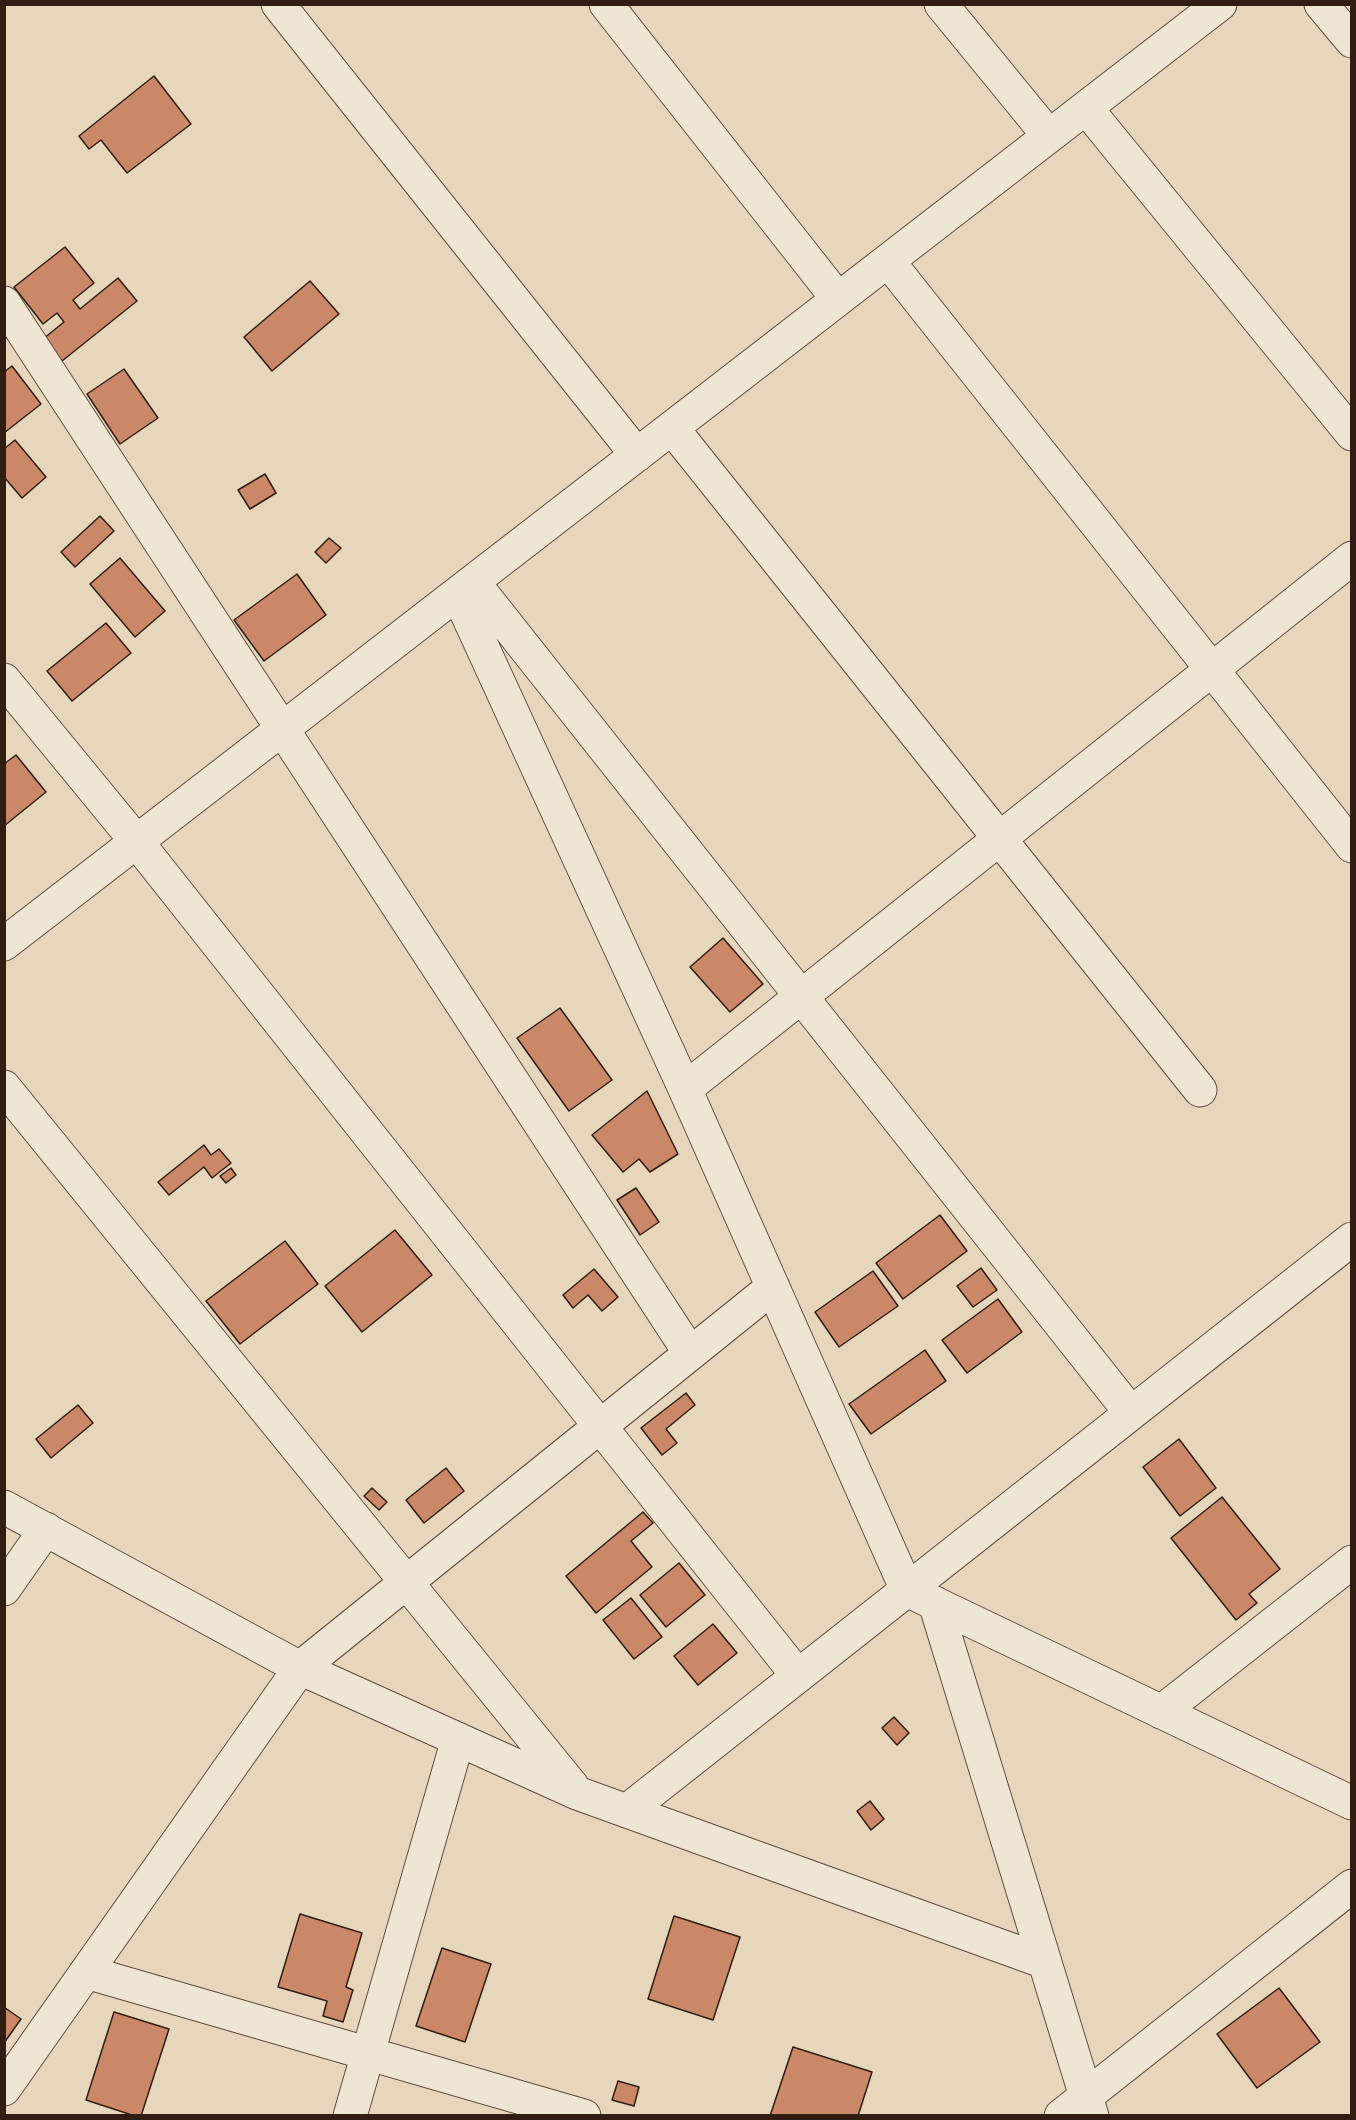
<!DOCTYPE html>
<html>
<head>
<meta charset="utf-8">
<style>
  body { margin:0 }
  #map { position:relative; width:1356px; height:2120px; overflow:hidden; background:#e6d7bc; font-family:"Gentium Book Plus",serif }
  canvas { display:block }
  .frame { position:absolute; inset:0; border:6px solid #301e13; pointer-events:none }
</style>
</head>
<body>
<div id="map">
<canvas width="1356" height="2120"></canvas>
<div class="frame"></div>
</div>
<script>
const g = document.querySelector('canvas').getContext('2d');
g.lineJoin = 'round';
function fill(path, color) { g.fillStyle = color; g.fill(path, 'evenodd'); }
function stroke(path, color, width, dash) { g.strokeStyle = color; g.lineWidth = width; g.lineCap = dash ? 'butt' : 'round'; g.setLineDash(dash || []); g.stroke(path); }
const building = new Path2D(`
  M154,76L191,124L127,173L101,140L89,149L79,136Z
  M65,247L94,283L73,300L80,309L118,278L137,301L62,361L43,339L64,322L57,313L43,324L14,287Z
  M310,281L339,314L272,371L244,337Z
  M12,366L41,404L4,433V372Z
  M124,369L158,418L120,444L87,394Z
  M15,440L46,477L22,498L4,477V449Z
  M265,474L276,493L250,509L238,490Z
  M100,516L114,531L75,567L61,552Z
  M329,538L341,548L326,563L315,552Z
  M120,558L165,611L135,637L90,584Z
  M297,574L326,615L264,661L234,620Z
  M106,623L131,653L72,701L47,671Z
  M16,755L46,792L4,826V764Z
  M723,938L763,984L730,1012L690,967Z
  M560,1008L612,1080L569,1111L517,1038Z
  M647,1091L678,1154L650,1172L639,1159L623,1172L592,1135Z
  M204,1145L211,1155L219,1149L231,1163L212,1178L204,1167L169,1195L158,1182Z
  M231,1168L236,1175L226,1183L220,1176Z
  M636,1188L659,1222L640,1235L617,1200Z
  M940,1215L967,1251L903,1299L876,1263Z
  M395,1230L432,1275L362,1332L325,1286Z
  M285,1241L318,1284L240,1344L206,1301Z
  M981,1268L997,1290L973,1307L957,1286Z
  M594,1269L618,1297L602,1311L588,1295L573,1308L563,1295Z
  M873,1271L898,1306L839,1347L815,1312Z
  M998,1299L1022,1332L967,1373L942,1340Z
  M925,1350L946,1381L871,1434L849,1404Z
  M686,1393L695,1405L666,1429L677,1443L662,1455L641,1428Z
  M78,1405L93,1423L51,1458L36,1439Z
  M1179,1439L1216,1488L1180,1516L1143,1467Z
  M446,1468L464,1491L424,1523L406,1500Z
  M372,1488L387,1502L379,1510L364,1496Z
  M1222,1497L1280,1569L1249,1594L1257,1603L1236,1620L1171,1538Z
  M643,1512L653,1523L631,1541L652,1567L596,1613L566,1576Z
  M679,1563L705,1595L666,1627L640,1595Z
  M631,1598L662,1637L634,1659L603,1620Z
  M713,1624L737,1653L698,1685L674,1656Z
  M894,1717L909,1733L897,1745L882,1728Z
  M870,1801L884,1819L871,1830L857,1811Z
  M300,1914L362,1933L346,1987L353,1990L343,2022L323,2016L327,2001L278,1987Z
  M674,1916L740,1937L713,2020L648,1999Z
  M442,1948L491,1964L465,2042L416,2026Z
  M1279,1988L1320,2042L1257,2088L1217,2034Z
  M4,2007L21,2019L4,2043Z
  M114,2012L169,2029L141,2116H135L86,2100Z
  M793,2047L872,2072L858,2116H770Z
  M618,2081L639,2087L634,2106L612,2100Z`);
fill(building, '#ca8869');
stroke(building, '#301e13', 1.5);
const minor = new Path2D(`
  M278,4L637,455
  M606,4L838,299
  M941,4L1049,136
  M1321,4L1352,41
  M1086,108L1352,434
  M888,261L1352,846
  M4,303L690,1353
  M672,428L1200,1090
  M473,582L1131,1413
  M458,594L685,1089L907,1590L1352,1803
  M4,680L137,842L798,1676
  M4,944L1220,4
  M4,1087L572,1786
  M685,1089L1352,558
  M4,1507L300,1668L577,1793L1045,1962
  M4,1589L46,1529
  M935,1603L1092,2116
  M1161,1712L1352,1562
  M628,1810L1352,1239
  M86,1972L584,2116
  M4,2089L300,1668L773,1287
  M350,2116L458,1739
  M1061,2116L1352,1886`);
stroke(minor, '#5e4c3d', 35);
stroke(minor, '#efe5d3', 33);
</script>
</body>
</html>
